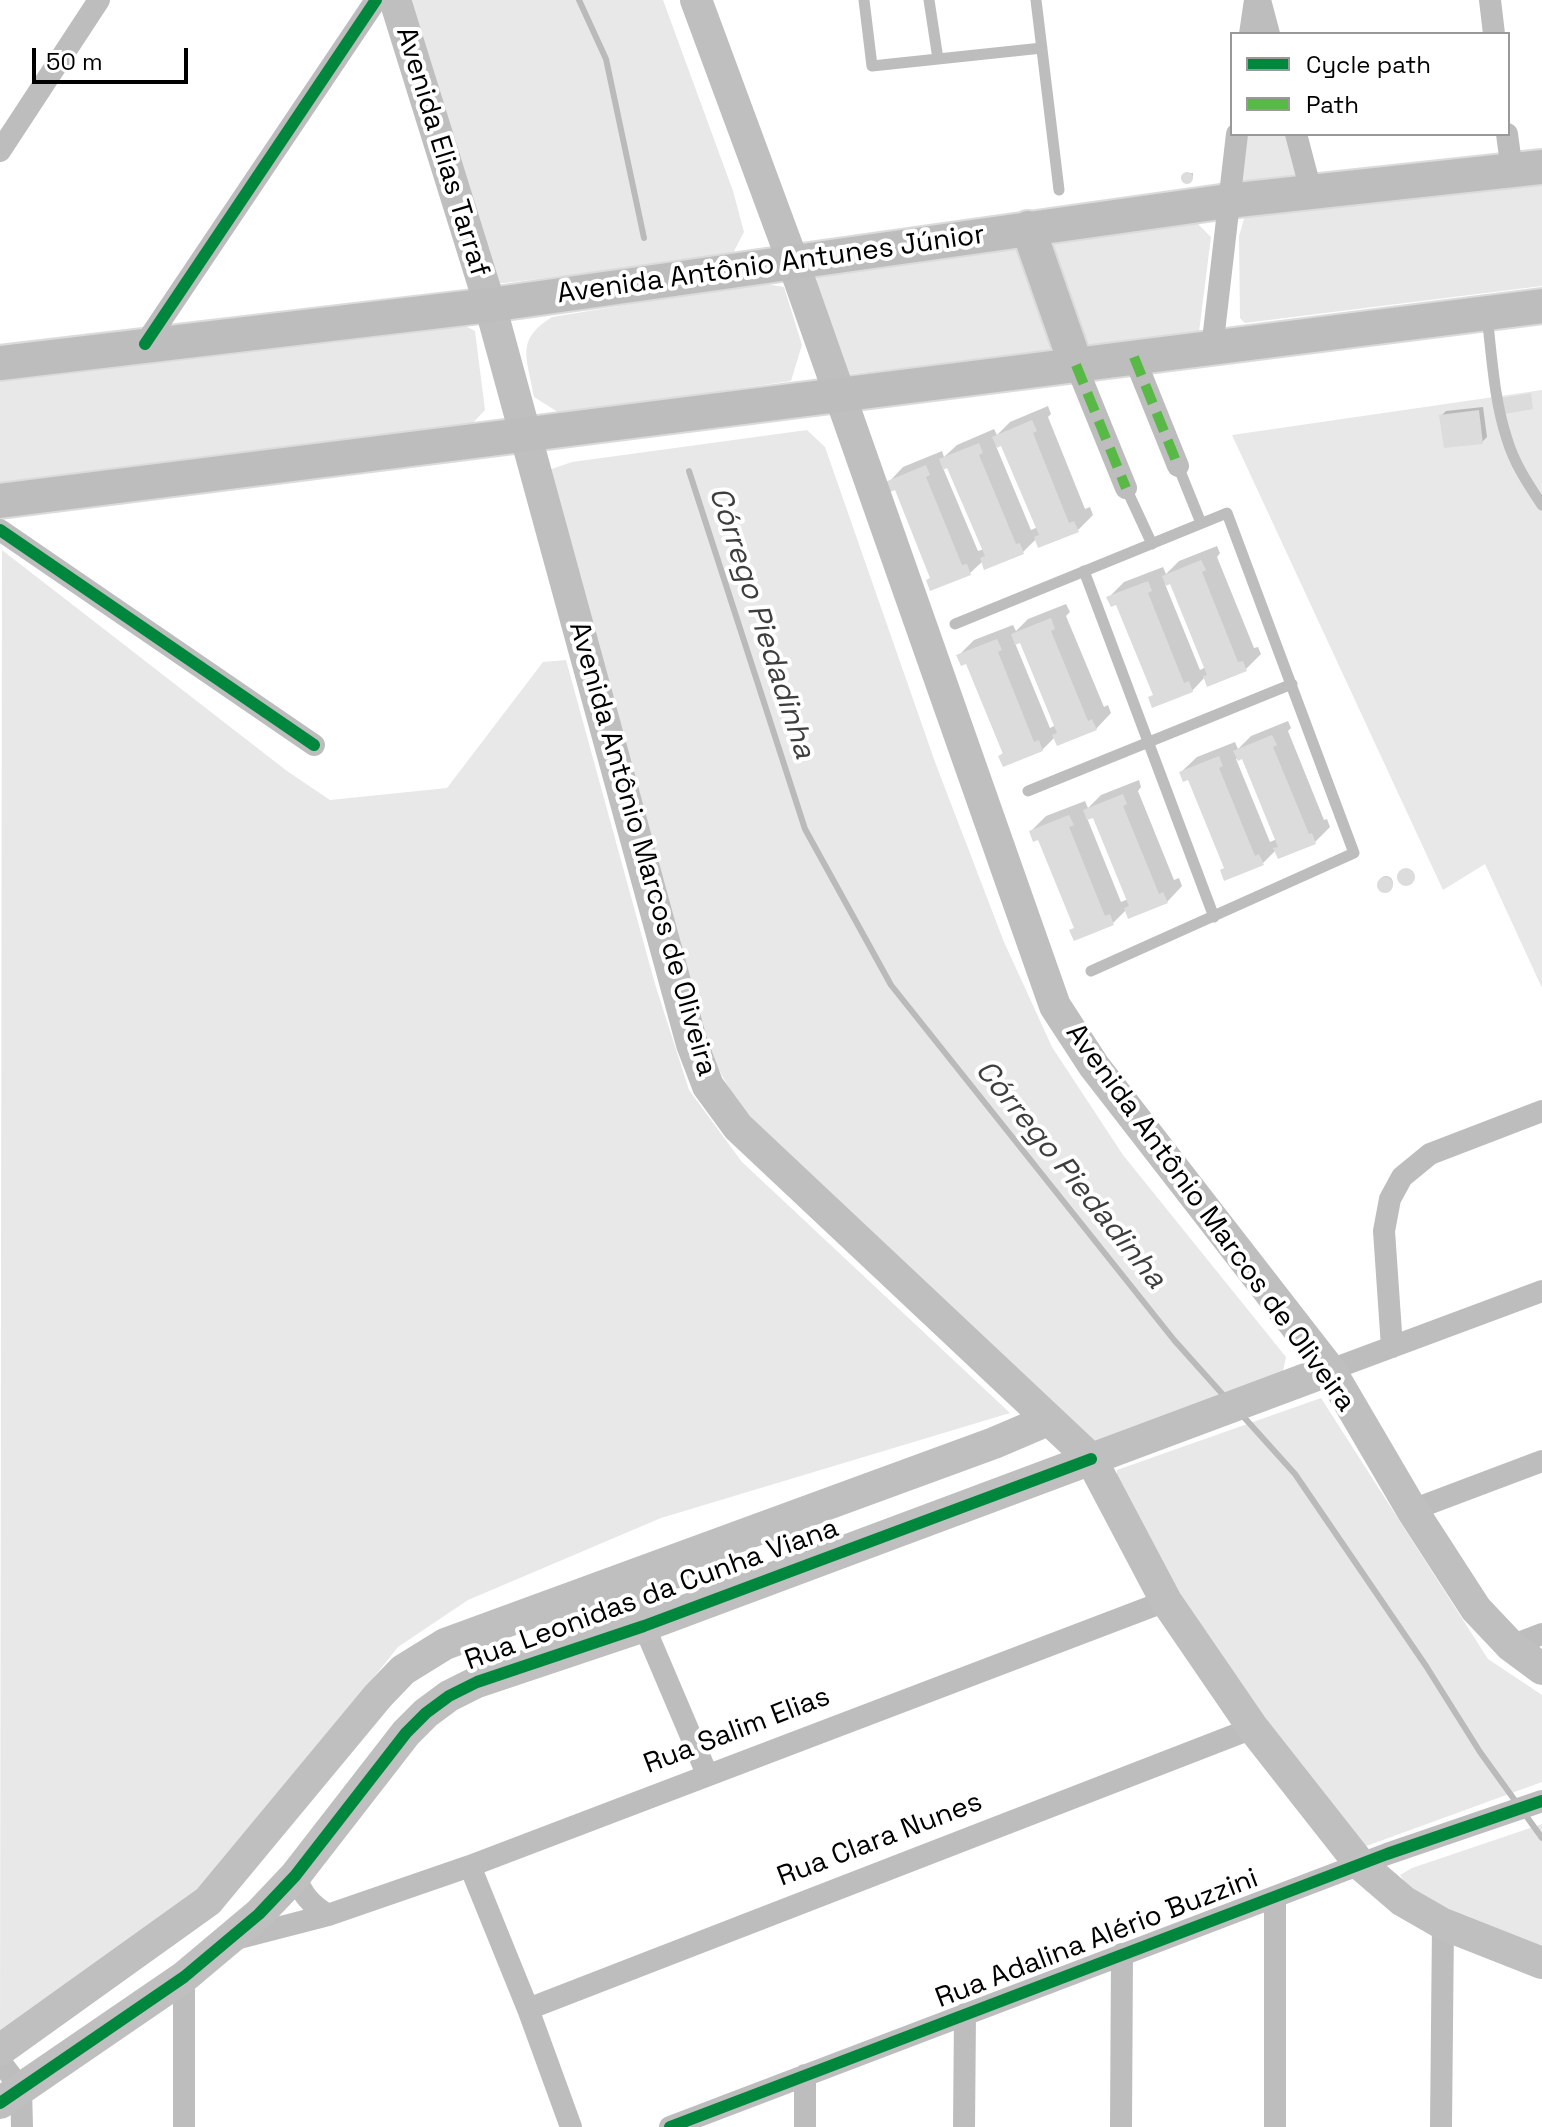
<!DOCTYPE html>
<html>
<head>
<meta charset="utf-8">
<style>
  body { margin:0 }
  #map { position:relative; width:1542px; height:2127px; overflow:hidden; background:#fff; font-family:"Space Grotesk",sans-serif }
  canvas { display:block }
  .legend { position:absolute; left:1230px; top:32px; width:280px; height:104px; box-sizing:border-box; background:#fff; border:2px solid #999; margin:0; padding:10px 14px; list-style:none; font-size:24px; color:#000 }
  .legend li { display:flex; align-items:center; gap:16px; height:40px }
  .legend b { width:40px; border:2px solid #999 }
  .scale { position:absolute; left:32px; top:48px; width:156px; height:36px; box-sizing:border-box; border:4px solid #000; border-top:0; padding-left:10px; font-size:24px; line-height:28px; white-space:nowrap; color:#000; -webkit-text-stroke:6px #fff; paint-order:stroke }
</style>
</head>
<body>
<div id="map">
<canvas width="1542" height="2127"></canvas>
<ul class="legend">
<li><b style="height:10px;background:#00873e"></b>Cycle path</li>
<li><b style="height:10px;background:#58b947"></b>Path</li>
</ul>
<div class="scale">50 m</div>
</div>
<script>
const g = document.querySelector('canvas').getContext('2d');
g.lineJoin = 'round';
function fill(path, color) { g.fillStyle = color; g.fill(path, 'evenodd'); }
function stroke(path, color, width, dash) { g.strokeStyle = color; g.lineWidth = width; g.lineCap = dash ? 'butt' : 'round'; g.setLineDash(dash || []); g.stroke(path); }
function write(font, color, halo, rows, align = 'center') {
  g.font = font + ' "Space Grotesk",sans-serif'; g.lineWidth = 8; g.setLineDash([]); g.textBaseline = 'middle'; g.strokeStyle = halo; g.fillStyle = color; for (const [text, x, y, turn = 0] of rows) {
    g.save(); g.translate(x, y); g.rotate((+turn || 0) * Math.PI / 180); g.textAlign = isNaN(turn) ? turn : align; if (halo) g.strokeText(text, 0, 0); g.fillText(text, 0, 0); g.restore();
  }
}
fill(new Path2D(`
  M411,0H663L733,191L744,232L731,257L495,284Z
  M1245,134H1287L1299,183L1237,192Z
  M1542,180V286L1245,323L1240,318L1239,236L1244,219L1254,209Z
  M1197,223L1211,237L1198,340L1097,350L1080,340L1048,253L1052,239Z
  M1000,244L1017,250L1057,333L1058,351L841,375L812,292L817,277Z
  M760,283L784,287L802,345L791,381L561,414L534,397C528,358 514,341 552,317Z
  M452,319L475,331L485,410L468,428L0,485V375Z
  M1542,390V988L1485,864L1443,890L1232,435Z
  M807,430L825,447L935,762L1004,942L1052,1047L1123,1155L1286,1357L1283,1371L1092,1448L745,1117L708,1050L546,471L572,462Z
  M2,550L287,771L330,800L447,788L543,662L566,660L655,984L689,1090L742,1162L1010,1413L661,1518L468,1600L398,1647L207,1887L0,2033Z
  M1321,1398L1488,1659L1542,1695V1782L1361,1848L1217,1662L1117,1486V1470Z
  M1542,1824V1956L1417,1899L1400,1875L1412,1868Z`), '#e8e8e8');
fill(new Path2D(`
  M1186,173H1193V177L1187,181Z
  M1048,406L1051,414L1048,417L1085,509L1090,507L1093,515L1078,530L1036,539L1023,552L983,561L970,573L932,577L896,487L888,483L903,467L942,451L944,457L957,445L994,429L997,435L1010,422ZM1002,443L1038,527L1031,530L996,446ZM948,465L984,549L978,551L943,468Z
  M1483,407L1487,437L1482,442L1442,415L1446,411Z
  M1217,546L1220,553L1217,557L1254,648L1258,647L1261,654L1246,669L1205,677L1192,691L1154,694L1117,603L1109,597L1124,582L1163,567L1166,574L1179,561ZM1171,582L1206,667L1200,670L1165,584Z
  M1066,604L1070,612L1066,616L1104,707L1108,705L1111,713L1096,729L1055,737L1042,750L1000,756L1004,752L967,661L959,655L974,640L1013,625L1016,631L1028,619ZM1022,640L1056,725L1050,728L1015,643Z
  M1288,721L1291,728L1288,731L1324,820L1327,819L1330,827L1315,842L1276,850L1263,863L1226,867L1189,777L1181,772L1197,757L1235,742L1238,749L1251,736ZM1243,757L1277,839L1270,842L1236,759Z
  M1139,780L1141,787L1138,791L1174,880L1179,878L1182,886L1167,902L1126,910L1113,923L1076,927L1039,837L1031,831L1046,816L1085,801L1088,808L1101,795ZM1094,815L1128,899L1121,902L1087,818Z
  M1400 876a7 7 0 1 1 14 0a7 7 0 1 1-14 0Z
  M1379 883a7 7 0 1 1 14 0a7 7 0 1 1-14 0Z`), '#0003');
stroke(new Path2D(`
  M579,0L606,59L644,238
  M689,471L805,829L891,985L1174,1340L1225,1397
  M1241,1414L1295,1474L1426,1666L1480,1752L1542,1838`), '#bababa', 6);
fill(new Path2D(`
  M1181 178a6 6 0 1 1 12 0a6 6 0 1 1-12 0Z
  M1531,393L1533,409L1504,414L1501,398Z
  M1479,410L1483,444L1444,448L1439,415Z
  M1032,420L1037,431L1033,433L1069,523L1074,521L1079,532L1038,548L1034,537L1039,535L1001,446L997,448L992,437Z
  M979,443L983,453L979,455L1016,544L1020,543L1024,554L984,570L980,558L985,556L947,468L943,470L939,459Z
  M926,465L930,475L926,477L962,565L967,564L971,575L930,591L926,580L930,578L895,490L890,492L885,482Z
  M1201,560L1206,570L1202,572L1238,662L1243,661L1247,671L1207,687L1203,676L1207,675L1170,584L1166,586L1162,576Z
  M1148,581L1152,591L1148,593L1184,683L1189,681L1193,692L1152,708L1148,697L1153,695L1116,605L1111,607L1106,597Z
  M1051,618L1055,629L1051,631L1088,721L1092,719L1097,730L1057,746L1052,735L1057,733L1020,643L1015,645L1011,634Z
  M997,639L1002,650L998,652L1034,742L1039,740L1043,751L1003,767L998,756L1003,754L966,664L961,666L956,655Z
  M1272,735L1277,745L1273,747L1309,834L1312,833L1316,844L1278,859L1273,848L1278,847L1242,759L1238,761L1233,751Z
  M1219,756L1223,766L1219,768L1255,856L1259,854L1264,865L1224,881L1220,870L1224,868L1188,780L1183,782L1179,772Z
  M1123,794L1127,804L1123,806L1159,894L1163,892L1168,903L1128,919L1124,908L1129,906L1093,818L1087,820L1083,810Z
  M1069,815L1074,825L1069,827L1105,916L1110,914L1114,925L1074,941L1069,930L1074,928L1038,840L1033,842L1029,831Z
  M1397 877a9 9 0 1 1 18 0a9 9 0 1 1-18 0Z
  M1377 885a8 8 0 1 1 16 0a8 8 0 1 1-16 0Z`), '#dcdcdc');
const primary = new Path2D(`
  M1028,228L1076,365
  M0,363L490,305L1228,201L1542,167
  M0,501L1542,306`);
stroke(primary, '#dbdbdb', 38);
stroke(new Path2D(`
  M864,0L872,66L1042,48
  M929,0L938,59
  M1036,0L1059,190
  M1487,316C1492,357 1494,400 1507,439C1514,463 1528,484 1542,505
  M1178,466L1201,523
  M1126,488L1152,544
  M1084,571L1214,917
  M955,624L1227,513L1354,853L1091,971
  M1028,791L1292,684`), '#bdbdbd', 11);
stroke(new Path2D(`
  M1260,0L1269,34
  M1490,0L1494,34
  M1250,34L1255,0
  M1296,134L1311,191
  M1507,134L1512,171
  M0,151L99,0
  M145,344L376,0
  M1212,349L1237,134
  M1134,357L1178,466
  M1076,365L1126,488
  M0,530L314,745
  M1392,1347L1384,1231L1390,1199L1402,1177L1430,1154L1542,1111
  M1330,1370L1542,1291
  M1412,1510L1542,1461
  M644,1626L707,1774
  M1511,1646L1542,1634
  M470,1866L528,2009L571,2127
  M295,1876C303,1895 310,1904 328,1915
  M235,1939L328,1915L470,1866L1166,1601
  M528,2009L1253,1728
  M0,2061L21,2089L22,2127
  M184,2127V1977
  M670,2127L1387,1854L1542,1801
  M805,2127V2075
  M964,2127L965,2014
  M1121,2127L1122,1954
  M1275,2127V1898
  M1441,2127L1443,1924`), '#bdbdbd', 22);
stroke(new Path2D(`
  M395,0L490,305L692,1044L708,1086L738,1127L1091,1459L1166,1601L1253,1728L1360,1864L1403,1901L1443,1924L1542,1963
  M696,0L793,262L1055,1006L1094,1066L1330,1370L1412,1510L1476,1609L1511,1646L1542,1669
  M644,1626C630,1587 639,1586 674,1573
  M0,2050L208,1901L378,1696L403,1670L445,1644L994,1443L1048,1420
  M0,2103L184,1977L259,1914L295,1876L406,1733L426,1713L449,1696L477,1682L644,1626L1330,1370`), '#bfbfbf', 32);
stroke(primary, '#bdbdbd', 34);
stroke(new Path2D(`
  M1134,357L1178,466
  M1076,365L1126,488`), '#58b947', 10, [20, 10]);
stroke(new Path2D(`
  M145,344L376,0
  M0,530L314,745
  M0,2103L184,1977L259,1914L295,1876L406,1733L426,1713L449,1696L477,1682L644,1626L1091,1459
  M670,2127L1387,1854L1542,1801`), '#00873e', 12);
write('28px', '#000', '#fff', [
  ["Avenida Elias Tarraf",442,152,73],
  ["Avenida Antônio Antunes Júnior",771,265,-8],
  ["Avenida Antônio Marcos de Oliveira",642,849,74],
  ["Avenida Antônio Marcos de Oliveira",1210,1218,54],
  ["Rua Leonidas da Cunha Viana",652,1595,-20],
  ["Rua Salim Elias",737,1731,-21],
  ["Rua Clara Nunes",880,1840,-21],
  ["Rua Adalina Alério Buzzini",1097,1939,-21]
]);
write('italic 30px', '#3e3e3e', '#fff', [
  ["Córrego Piedadinha",761,623,72],
  ["Córrego Piedadinha",1070,1175,51]
]);
</script>
</body>
</html>
